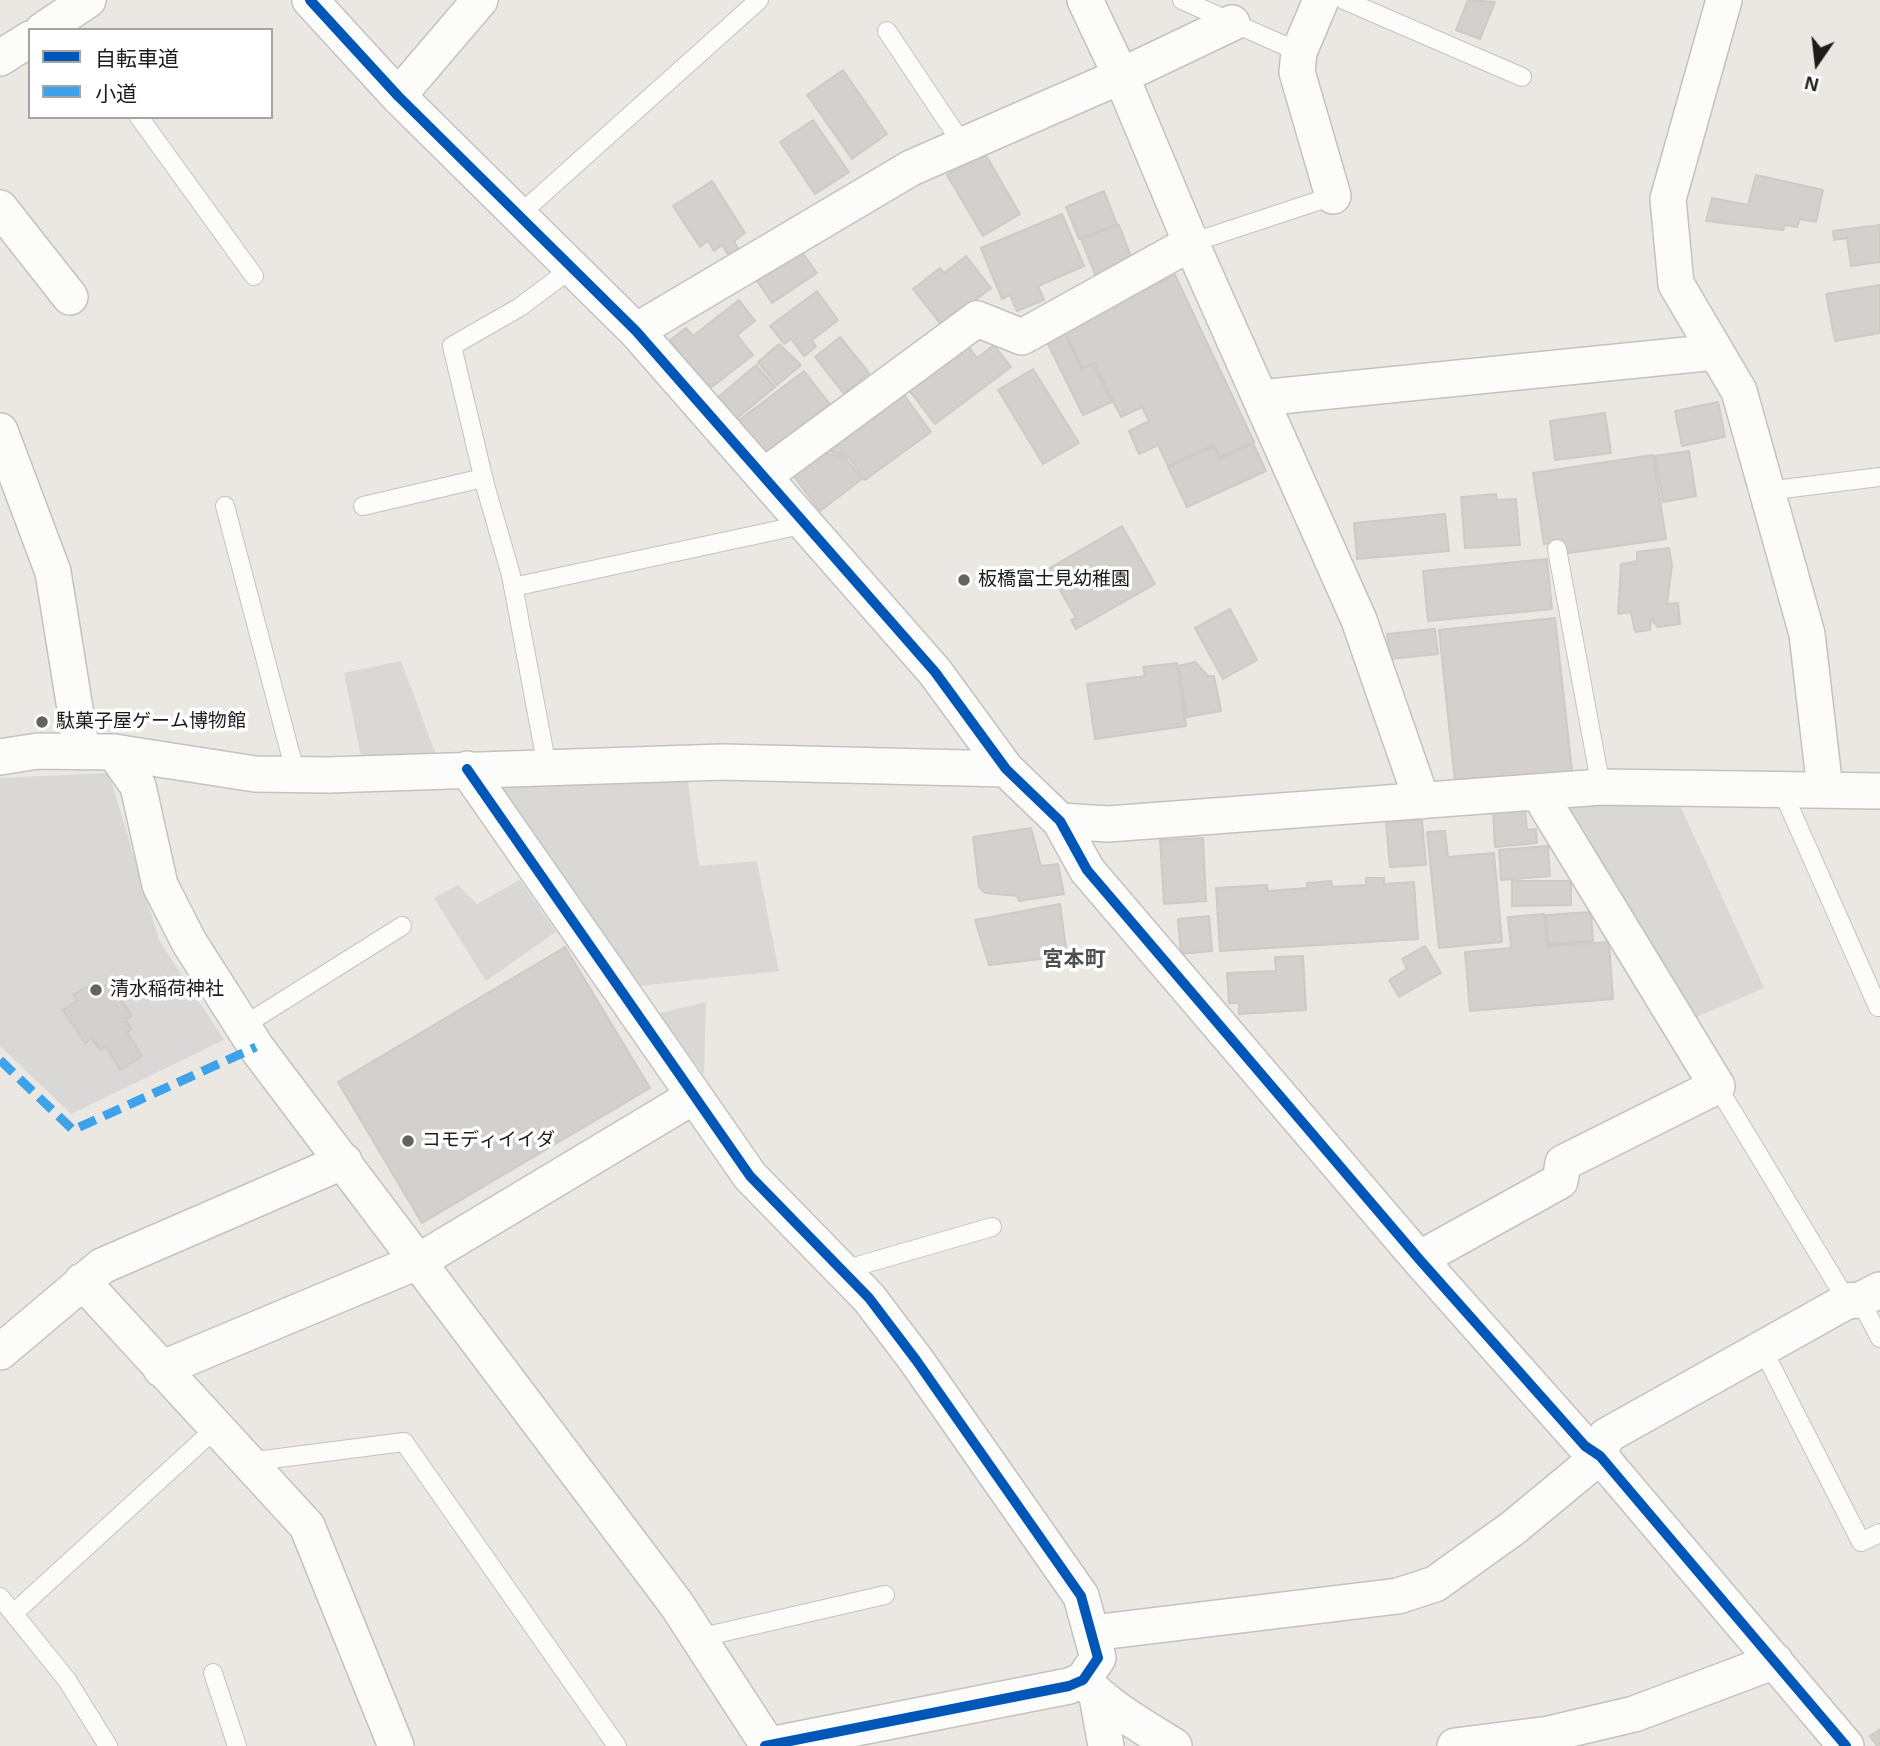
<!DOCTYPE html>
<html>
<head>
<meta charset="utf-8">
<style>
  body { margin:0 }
  #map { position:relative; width:1880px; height:1746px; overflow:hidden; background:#ebe8e4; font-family:Helvetica,"Noto Sans JP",sans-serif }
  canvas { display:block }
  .legend { position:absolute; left:28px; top:28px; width:245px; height:91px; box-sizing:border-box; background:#fff; border:2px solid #a4a4a4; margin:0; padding:9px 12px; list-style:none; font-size:21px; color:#1c1c1c }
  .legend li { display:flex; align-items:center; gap:14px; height:35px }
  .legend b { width:35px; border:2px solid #a4a4a4 }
  .north { position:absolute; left:1782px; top:28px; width:70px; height:70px; -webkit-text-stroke:5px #fff; paint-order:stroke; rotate:194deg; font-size:19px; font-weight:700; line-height:28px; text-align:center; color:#1c1c1c }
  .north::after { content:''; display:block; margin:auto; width:24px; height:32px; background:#1c1c1c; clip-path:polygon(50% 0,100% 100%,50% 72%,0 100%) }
</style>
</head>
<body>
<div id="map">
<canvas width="1880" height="1746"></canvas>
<ul class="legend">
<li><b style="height:9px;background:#0057b8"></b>自転車道</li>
<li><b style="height:9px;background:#3da2ea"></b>小道</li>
</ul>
<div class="north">N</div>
</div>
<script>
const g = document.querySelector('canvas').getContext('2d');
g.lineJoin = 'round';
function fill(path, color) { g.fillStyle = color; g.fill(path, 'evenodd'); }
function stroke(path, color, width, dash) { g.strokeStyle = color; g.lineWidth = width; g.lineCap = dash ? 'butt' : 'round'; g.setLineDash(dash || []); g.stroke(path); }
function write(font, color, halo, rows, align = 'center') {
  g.font = font + ' Helvetica,"Noto Sans JP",sans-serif'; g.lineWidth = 7; g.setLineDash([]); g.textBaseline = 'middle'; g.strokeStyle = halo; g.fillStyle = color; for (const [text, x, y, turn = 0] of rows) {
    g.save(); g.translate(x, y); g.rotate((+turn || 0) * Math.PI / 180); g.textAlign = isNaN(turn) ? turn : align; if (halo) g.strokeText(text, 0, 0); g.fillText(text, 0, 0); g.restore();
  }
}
fill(new Path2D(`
  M401,661L438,760L363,766L344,673Z
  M109,773L159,940L224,1040L71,1114L0,1046V778Z
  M687,773L699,866L757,861L779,971L639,986L499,782Z
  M1677,799L1764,988L1687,1021L1555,802Z
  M520,880L556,932L486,981L434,898L458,885L477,904Z
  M706,1002L704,1075L659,1013Z`), '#d9d8d6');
const building = new Path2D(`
  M1468,0L1495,2L1480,39L1456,30Z
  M843,70L887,134L852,159L807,95Z
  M813,120L849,172L815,194L780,142Z
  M984,152L1020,214L983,236L947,175Z
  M1756,175L1823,190L1816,222L1800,219L1797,227L1785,225L1783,230L1706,221L1712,198L1748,205Z
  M712,181L745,233L734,241L739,250L729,256L722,245L714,251L708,241L700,247L673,206Z
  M1104,191L1117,224L1079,239L1066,207Z
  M1062,214L1084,266L1038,286L1044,300L1017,311L1010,295L1002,299L981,248Z
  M1119,225L1133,262L1096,277L1081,239Z
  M1880,225V262L1851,266L1847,238L1834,240L1833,231Z
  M799,248L817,273L772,303L755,278Z
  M966,256L991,288L942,326L913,289L940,268L944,273Z
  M1175,275L1254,442L1220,457L1214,445L1168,466L1158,445L1139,454L1129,431L1149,421L1142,407L1121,417L1094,363L1082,368L1063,327Z
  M1880,285V333L1835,341L1826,294Z
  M817,291L838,320L812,340L816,347L804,356L791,339L784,344L770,326Z
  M739,300L755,321L737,335L753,355L708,390L670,340L686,328L693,336Z
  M1062,327L1082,369L1093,364L1112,402L1083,415L1044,336Z
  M840,337L869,373L844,394L815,357Z
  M779,344L801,365L777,385L758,362Z
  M967,344L977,358L994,345L1011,367L935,424L908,389Z
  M756,365L775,387L735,420L716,399Z
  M1033,369L1079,443L1043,464L998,390Z
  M804,371L832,407L766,457L738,421Z
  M899,388L931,432L865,480L849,457L824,449Z
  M1718,402L1725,437L1682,446L1675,411Z
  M1605,413L1611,453L1555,460L1550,421Z
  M1253,443L1266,471L1187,507L1168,467L1214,446L1220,459Z
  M1689,451L1696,496L1663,502L1655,456Z
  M822,452L846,458L862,479L820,511L792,474Z
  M1653,455L1666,539L1562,554L1560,542L1544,544L1533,473Z
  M1496,494L1497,500L1516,499L1520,545L1465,548L1461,497Z
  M1445,514L1449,551L1357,559L1354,523Z
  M1122,526L1155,584L1076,629L1071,620L1076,618L1048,569Z
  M1669,548L1672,565L1667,604L1678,603L1680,624L1658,627L1651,619L1650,630L1635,632L1631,612L1618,614L1621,564L1637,561V552Z
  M1547,559L1552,609L1428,621L1423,571Z
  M1230,609L1257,660L1223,679L1195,628Z
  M1555,618L1572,771L1455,783L1439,630Z
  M1435,629L1438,654L1390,659L1387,634Z
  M1195,662L1208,676H1214L1221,711L1187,717L1178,666Z
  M1177,663L1186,726L1095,739L1087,684L1145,676L1143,667Z
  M1525,809L1527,830L1536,829L1537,843L1495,847L1493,811Z
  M1422,820L1426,865L1390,867L1386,823Z
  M1031,828L1041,866L1058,864L1064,894L1019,901L1017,896L985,893L979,887L973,837Z
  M1445,831L1448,857L1494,853L1502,942L1439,948L1427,832Z
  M1203,838L1206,901L1164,904L1160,840Z
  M1548,846L1550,876L1501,880L1499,850Z
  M1366,878H1384V884L1414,882L1418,939L1220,951L1216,888L1267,885L1268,891L1307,888V883L1331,881L1332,887L1366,885Z
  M1512,881H1571V905L1512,906Z
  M1060,904L1067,956L989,965L975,920Z
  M1591,912L1593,941L1548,944L1546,915Z
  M1544,914L1547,946L1609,942L1613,999L1470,1011L1465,952L1511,948L1508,917Z
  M1209,916L1212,951L1181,954L1178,919Z
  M1425,946L1441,973L1399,997L1389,980L1407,969L1402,959Z
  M565,947L650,1088L422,1223L338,1082Z
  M1303,956L1306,1010L1239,1014V1003H1229L1227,973L1276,971L1275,957Z
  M95,982L100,989L110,982L132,1016L125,1019L132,1029L127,1032L142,1056L120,1070L106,1046L100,1050L92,1039L85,1043L63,1010L77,1001L73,995Z
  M1880,1729V1746H1877L1870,1736Z`);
fill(building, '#d3d0cd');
stroke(building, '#cecac6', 2);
const service = new Path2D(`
  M1182,0L1299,52
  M1344,0L1522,77
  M887,31L963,145
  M139,117L254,276
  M519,215L759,0
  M1191,243L1333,196
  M1767,491L1880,477
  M225,506L296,775
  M363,506L483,478
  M1557,549L1601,787
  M513,587L806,524
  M547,767L511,575L485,485L452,346L520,307L572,268
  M1781,788L1878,1007
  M243,1026L402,926
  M1717,1086L1847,1301
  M840,1271L992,1227
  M1860,1300L1880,1338
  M1763,1350L1861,1542L1880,1533
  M248,1462L404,1442L617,1746
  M0,1597L67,1680L108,1746
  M15,1612L216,1428
  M698,1638L885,1595
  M213,1673L237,1746`);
const minor = new Path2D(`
  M310,0L398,96L636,331L935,672L1006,769L1060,821L1087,870L1419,1259L1585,1446L1600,1456L1846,1746
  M1085,0L1121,76L1191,243L1359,620L1422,801
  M1321,0L1299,52L1297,72L1333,196
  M1724,0L1668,199L1676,284L1739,391L1807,634L1825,789
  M43,30L88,0
  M0,58L30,39
  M398,96L480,0
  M0,208L70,297
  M636,331L911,168L1121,76L1232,23
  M1260,398L1716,352
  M0,431L53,572L82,752
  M764,476L977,319L1022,337L1191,243
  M114,752L138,786L160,885L189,942L256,1047L677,1605L768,1745
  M0,757L38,751L114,752L255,774L328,775L723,762L1006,769
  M467,769L750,1176L869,1298L916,1360L1081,1596L1098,1658L1083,1680L1069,1686L765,1746
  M1060,821L1108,824L1601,787L1880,791
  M1419,1259L1560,1181L1563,1163L1717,1086L1538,792
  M82,1281L307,1526L396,1746
  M0,1352L102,1266L344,1161
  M161,1369L419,1261L694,1096
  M1092,1633L1398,1596L1435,1584L1513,1528L1600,1456L1606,1436L1847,1301L1860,1300L1880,1290
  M1083,1680C1109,1708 1142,1726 1174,1746
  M1097,1696L1106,1746
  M1455,1746L1549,1734L1634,1714L1775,1661`);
stroke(service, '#c3c2c0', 20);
stroke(minor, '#c3c2c0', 38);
stroke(service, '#fcfcfb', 18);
stroke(minor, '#fcfcfb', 35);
stroke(new Path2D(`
  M0,1060L73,1130L256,1047`), '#3da2ea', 9, [18, 9]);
stroke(new Path2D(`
  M310,0L398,96L636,331L935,672L1006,769L1060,821L1087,870L1419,1259L1585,1446L1600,1456L1846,1746
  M467,769L750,1176L869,1298L916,1360L1081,1596L1098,1658L1083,1680L1069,1686L765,1746`), '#0057b8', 10);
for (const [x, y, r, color] of [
  [964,580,7,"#646362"],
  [42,722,7,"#646362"],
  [96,990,7,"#646362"],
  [408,1141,7,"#646362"]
]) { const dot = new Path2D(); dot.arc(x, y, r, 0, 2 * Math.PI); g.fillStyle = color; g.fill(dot); stroke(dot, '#fff', 2.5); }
write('19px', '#1c1c1c', '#fff', [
  ["板橋富士見幼稚園",978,580],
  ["駄菓子屋ゲーム博物館",56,722],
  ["清水稲荷神社",110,990],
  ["コモディイイダ",422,1141]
], 'left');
write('bold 21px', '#4f4f4f', '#fff', [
  ["宮本町",1074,960]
]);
</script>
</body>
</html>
